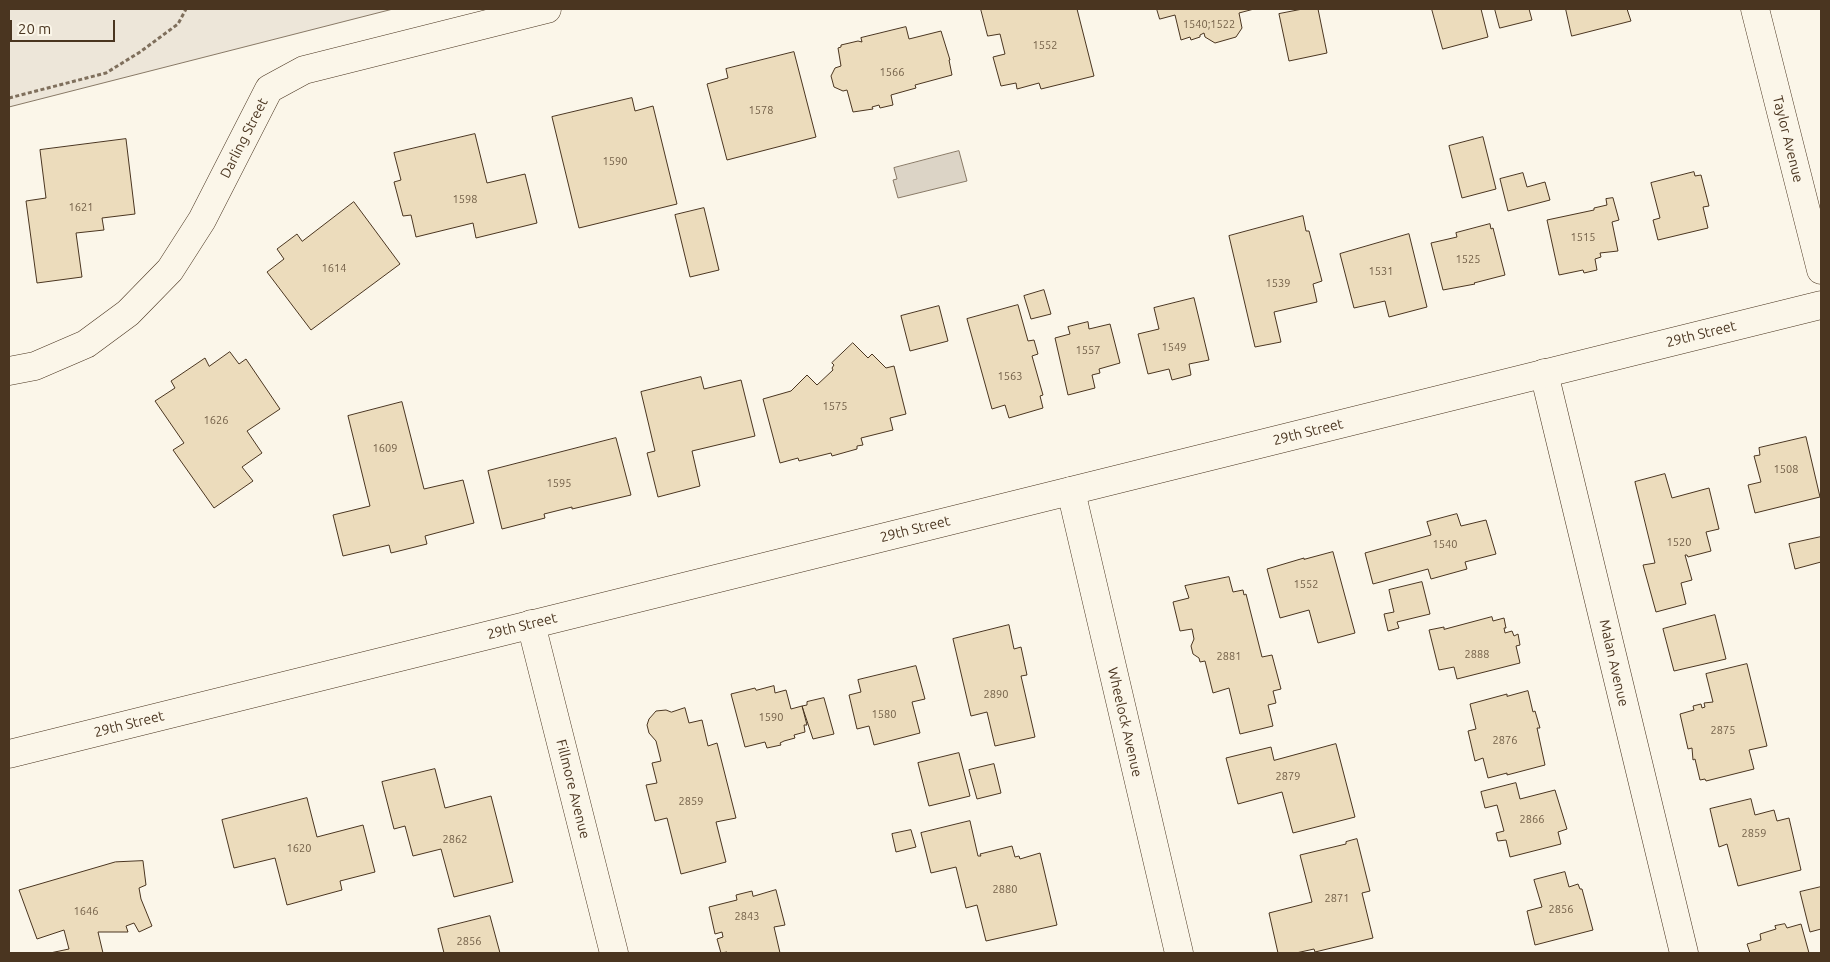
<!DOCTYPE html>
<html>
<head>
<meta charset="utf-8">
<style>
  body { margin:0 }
  #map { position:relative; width:1830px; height:962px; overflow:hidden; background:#fbf6e9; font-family:Ubuntu,sans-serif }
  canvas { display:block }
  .frame { position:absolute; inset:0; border:10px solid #4a3520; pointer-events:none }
  .scale { position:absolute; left:10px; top:20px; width:105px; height:22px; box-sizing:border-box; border:2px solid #4a3520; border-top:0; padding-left:6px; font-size:15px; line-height:18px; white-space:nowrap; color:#4a3520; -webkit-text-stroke:4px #fbf6e9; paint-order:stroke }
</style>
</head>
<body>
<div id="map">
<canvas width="1830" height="962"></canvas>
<div class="frame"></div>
<div class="scale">20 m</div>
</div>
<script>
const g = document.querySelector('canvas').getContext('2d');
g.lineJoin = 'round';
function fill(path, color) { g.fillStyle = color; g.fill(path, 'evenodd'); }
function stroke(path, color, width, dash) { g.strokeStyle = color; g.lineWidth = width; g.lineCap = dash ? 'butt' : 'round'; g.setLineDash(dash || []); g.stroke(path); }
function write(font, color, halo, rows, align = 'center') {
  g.font = font + ' Ubuntu,sans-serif'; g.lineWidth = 4; g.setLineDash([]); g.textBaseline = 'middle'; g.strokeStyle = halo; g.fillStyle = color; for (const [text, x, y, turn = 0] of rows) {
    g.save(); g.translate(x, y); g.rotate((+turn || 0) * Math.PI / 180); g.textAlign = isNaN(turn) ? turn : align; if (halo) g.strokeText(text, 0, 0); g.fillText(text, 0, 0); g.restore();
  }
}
const green = new Path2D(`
  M9,9H393L9,107Z`);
fill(green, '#ede6d9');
stroke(green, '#887966', 1);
const water = new Path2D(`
  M959,151L967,181L898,198L893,180L897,179L894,168Z`);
fill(water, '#dcd4c6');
stroke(water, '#887966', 1);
const building = new Path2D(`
  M981,9H1077L1094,76L1041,89L1039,83L1017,89L1016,83L1001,86L993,57L1005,54L1000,34L988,36Z
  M1157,9H1254L1239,13L1242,28L1236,37L1215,43L1205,37L1204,33L1200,35V37L1191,40L1190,37L1181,40L1175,15L1160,19Z
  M1303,9H1318L1327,53L1289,61L1279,14Z
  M1432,9H1481L1488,37L1443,49Z
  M1495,9H1529L1532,20L1500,28Z
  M1566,9H1627L1631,21L1572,36Z
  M906,27L909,39L941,31L950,60H949L952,75L915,85L916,88L891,95L893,105L880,108L879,105L872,107L873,109L853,112L847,90L843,91L834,87L831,76L835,68L841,66L838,48L841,47V45L858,41L862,42L861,38Z
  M794,52L816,137L727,160L707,84L728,78L726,69Z
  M632,98L635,111L653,106L677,204L579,228L552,117Z
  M475,134L487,183L525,174L537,223L476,238L473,223L416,237L411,215L403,216L394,182L401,180L394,153Z
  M1483,137L1496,189L1462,198L1449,146Z
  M126,139L135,214L102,218L104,230L76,233L82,277L37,283L26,201L46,198L40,150Z
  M1694,172L1695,176L1701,175L1709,206L1703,207L1708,228L1658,240L1653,220L1660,218L1651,183Z
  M1523,173L1527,187L1545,182L1550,200L1508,211L1500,179Z
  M1613,198L1619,220L1612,222L1618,251L1600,253L1601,257L1595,259L1597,270L1584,273L1583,270L1559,275L1547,220L1594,210V208L1607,205L1606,199Z
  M354,202L400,264L311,330L267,272L284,259L277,249L297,234L302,241Z
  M704,208L719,270L690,277L675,215Z
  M1303,216L1306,231H1309L1322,281L1313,284L1317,302L1274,312L1281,342L1255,347L1229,236Z
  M1490,224L1491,229L1493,228L1505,275L1474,283L1475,284L1443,290L1431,243L1457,237L1456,233Z
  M1409,234L1427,307L1389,317L1385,301L1354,308L1340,254Z
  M1044,290L1051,314L1031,319L1024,296Z
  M1194,298L1209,360L1189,364L1191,375L1172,380L1169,369L1148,374L1138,334L1159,329L1154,308Z
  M1018,305L1028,341L1034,340L1038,354L1032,356L1043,395L1040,396L1043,408L1009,418L1005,405L992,409L967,319Z
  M939,306L948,341L910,351L901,316Z
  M1088,322L1089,329L1110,324L1120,363L1099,369L1100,373L1092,375L1095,388L1068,395L1055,338L1070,334L1068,327Z
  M853,343L868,358L872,354L886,368L894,366L906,414L890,418L893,430L861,438L863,445L857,446V449L832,456L831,453L799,461L798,458L780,463L763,399L791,391L807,375L817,385L833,370L832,368L834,365L832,363Z
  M230,352L239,364L246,359L280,409L247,431L262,453L242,467L253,481L214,508L173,450L184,443L155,401L175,388L171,381L205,358L209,366Z
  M701,377L704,389L741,380L755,436L692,451L700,486L658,497L647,453L655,451L641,392Z
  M402,402L424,489L463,480L474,523L425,536L427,544L391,553L389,545L343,556L333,515L370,506L348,416Z
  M1806,437L1820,497L1755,513L1748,485L1761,482L1754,456L1760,455L1759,448Z
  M616,438L631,495L572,509V507L544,514L545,518L502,529L488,471Z
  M1665,474L1672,498L1709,488L1719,529L1706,532L1711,551L1688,557L1687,555H1685L1692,580L1681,583L1686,604L1656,612L1643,565L1655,563L1635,482Z
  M1457,514L1461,526L1486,520L1496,554L1465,562L1467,569L1431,579L1428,569L1373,584L1365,553L1431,535L1427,522Z
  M1821,537V562L1795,569L1789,544Z
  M1333,552L1355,633L1318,643L1309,610L1280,618L1267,569L1304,558V559Z
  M1229,577L1233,592L1243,590L1244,595L1246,594L1262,657L1272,655L1281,689L1273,691L1276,703L1268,705L1273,726L1240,734L1229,688L1213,693L1205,661L1200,662L1199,658L1193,654L1191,646L1194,639L1192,629L1180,631L1173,602L1189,598L1185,586Z
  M1422,582L1430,614L1397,622L1399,628L1388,631L1384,614L1394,612L1389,590Z
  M1715,615L1726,659L1674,671L1663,629Z
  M1492,617L1493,621L1504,618L1506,628H1504L1505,633L1512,631L1514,636L1518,634L1520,645L1516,646L1520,663L1457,679L1454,667L1439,670L1429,630L1444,627V629Z
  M1009,625L1014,649L1021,647L1027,675L1021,676L1035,737L995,746L987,712L971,716L953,639Z
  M1747,664L1767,746L1749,750L1754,769L1706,781L1705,779L1700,780L1695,759L1693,760L1692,748L1688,749L1680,714L1694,710L1693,706L1701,704L1702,708L1705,707L1704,703L1713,702L1706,674Z
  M916,666L925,699L912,702L920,733L874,745L869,726L857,729L849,695L861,692L858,680Z
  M774,686L775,693L786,690L791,709L802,706L807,725H804L805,732L794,735L795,738L784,741L780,743L781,745L767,748L765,742L745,747L731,694L755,688L756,690Z
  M1528,691L1533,712L1535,711L1540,728H1537L1545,765L1507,775V773L1488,778L1483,758L1475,761L1468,731L1476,729L1470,704L1507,694V696Z
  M824,698L834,734L813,739L802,706L807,705V702Z
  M685,708L689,723L702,720L708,746L717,743L736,818L716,822L726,862L681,874L667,818L655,821L646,785L657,783L652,763L661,761L656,741L649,733L647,725L649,719L656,711L666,710L671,712Z
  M1336,744L1355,817L1293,833L1282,792L1238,804L1226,758L1271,747L1274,760Z
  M959,753L970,796L929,806L918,763Z
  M994,764L1001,793L977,799L969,770Z
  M435,769L445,808L491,796L513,882L454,897L441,849L413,856L405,826L394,829L382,782Z
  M1516,783L1520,799L1555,790L1567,829L1558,832L1561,844L1510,857L1506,840L1498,841L1496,833L1504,831L1497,805L1485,808L1481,792Z
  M307,798L317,837L363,825L375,872L340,881L342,890L287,905L275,858L234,868L222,820Z
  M1751,799L1755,815L1774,810L1777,821L1789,818L1801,870L1738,886L1727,844L1719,847L1710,809Z
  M970,821L978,856H981L980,854L1012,846L1015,857L1019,856L1020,859L1040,853L1057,925L986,941L977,905L966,908L956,867L931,873L921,833Z
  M911,830L916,847L896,852L892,834Z
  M1357,839L1370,891L1362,893L1373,938L1315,952L1314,949L1296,953H1278L1269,913L1312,902L1300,855L1346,844V842Z
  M143,861L146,885L139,888L141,899L152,926L139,932L134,923L126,926L128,932H98L103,953H50L69,949L64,930L37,939L19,890L115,862Z
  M1565,872L1569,887L1578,884L1580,889H1582L1593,930L1535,945L1527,911L1542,907L1534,880Z
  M1821,887V929L1810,932L1800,892Z
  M776,890L785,925L774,927L780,953H727V952L721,953L717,939L723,937L722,932L715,934L709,907L737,900L736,895L752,891L753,896Z
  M490,916L500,953H444L438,929Z
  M1785,924L1787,928L1801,924L1809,953H1750L1747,944L1761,940L1760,934L1776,929L1775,926Z`);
fill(building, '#ecdcbc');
stroke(building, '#4a3520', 1);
const street = new Path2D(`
  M9,371L35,366L86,344L128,313L170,270L202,220L269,89L304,70L547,9
  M1544,373L1684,953
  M1071,491L1179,953
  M531,624L614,953`);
const secondary = new Path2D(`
  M1755,9L1821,270
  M9,754L1821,305`);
stroke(street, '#4a3520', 29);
stroke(secondary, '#4a3520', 29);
stroke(new Path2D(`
  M9,98L106,73L140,52L178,24L186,9`), '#7f6f5c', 3, [4, 2.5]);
stroke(street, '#fbf6e9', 28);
stroke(secondary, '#fbf6e9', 28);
write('11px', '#725f47', null, [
  ["1540;1522",1209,24],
  ["1552",1045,45],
  ["1566",892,72],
  ["1578",761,110],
  ["1590",615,161],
  ["1598",465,199],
  ["1621",81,207],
  ["1515",1583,237],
  ["1525",1468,259],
  ["1614",334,268],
  ["1531",1381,271],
  ["1539",1278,283],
  ["1549",1174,347],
  ["1557",1088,350],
  ["1563",1010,376],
  ["1575",835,406],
  ["1626",216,420],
  ["1609",385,448],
  ["1508",1786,469],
  ["1595",559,483],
  ["1520",1679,542],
  ["1540",1445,544],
  ["1552",1306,584],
  ["2888",1477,654],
  ["2881",1229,656],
  ["2890",996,694],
  ["1580",884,714],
  ["1590",771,717],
  ["2875",1723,730],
  ["2876",1505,740],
  ["2879",1288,776],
  ["2859",691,801],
  ["2866",1532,819],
  ["2859",1754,833],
  ["2862",455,839],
  ["1620",299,848],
  ["2880",1005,889],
  ["2871",1337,898],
  ["2856",1561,909],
  ["1646",86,911],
  ["2843",747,916],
  ["2856",469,941]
]);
write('14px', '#4a3520', '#fbf6e9', [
  ["Darling Street",244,138,-63],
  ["Taylor Avenue",1788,139,76],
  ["29th Street",1701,334,-14],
  ["29th Street",1308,432,-14],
  ["29th Street",915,529,-14],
  ["29th Street",522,626,-14],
  ["Malan Avenue",1614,663,77],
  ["Wheelock Avenue",1125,722,77],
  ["29th Street",129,724,-14],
  ["Fillmore Avenue",573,789,76]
]);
</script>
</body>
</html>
